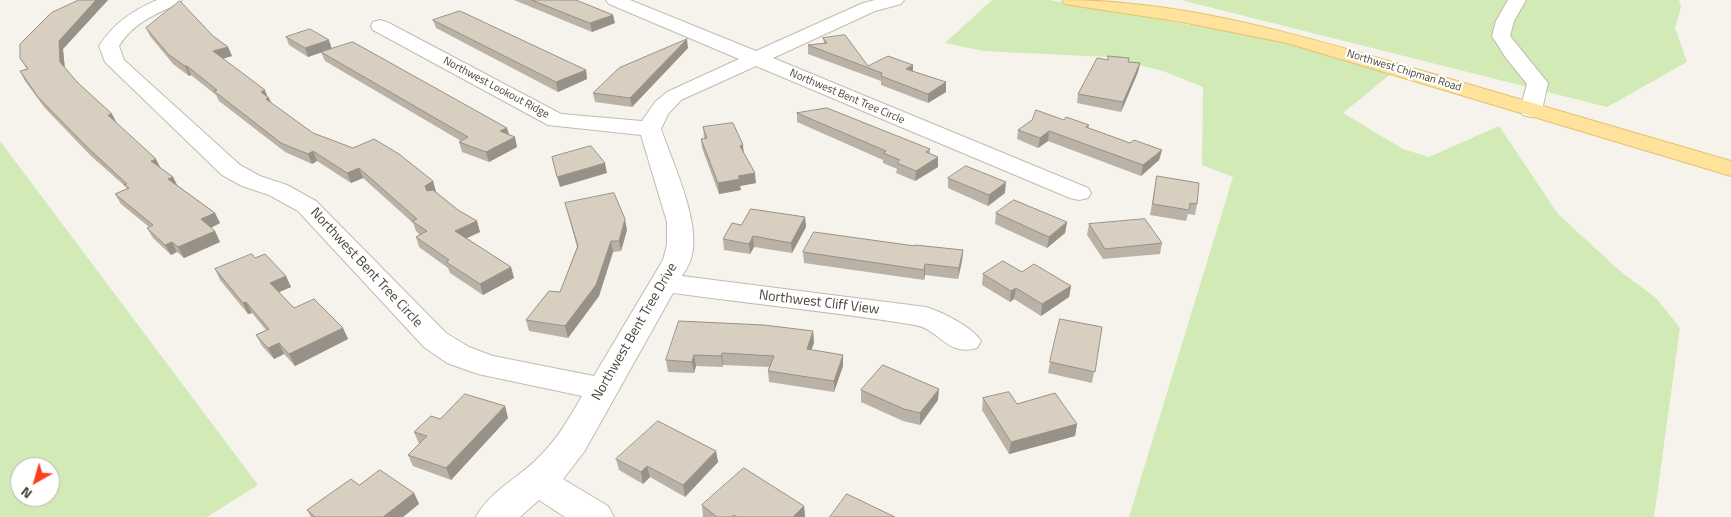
<!DOCTYPE html>
<html>
<head>
<meta charset="utf-8">
<style>
  body { margin:0 }
  #map { position:relative; width:1731px; height:517px; overflow:hidden; background:#f6f3ec; font-family:"Titillium Web",sans-serif }
  canvas { display:block }
  .north { position:absolute; left:10px; top:457px; width:50px; height:50px; box-sizing:border-box; background:#fff; border:1px solid #b7b4b0; border-radius:50%; rotate:218deg; font-size:14px; font-weight:700; line-height:20px; text-align:center; color:#4b4439 }
  .north::after { content:''; display:block; margin:auto; width:18px; height:22px; background:#fc3f1d; clip-path:polygon(50% 0,100% 100%,50% 72%,0 100%) }
</style>
</head>
<body>
<div id="map">
<canvas width="1731" height="517"></canvas>
<div class="north">N</div>
</div>
<script>
const g = document.querySelector('canvas').getContext('2d');
g.lineJoin = 'round';
function fill(path, color) { g.fillStyle = color; g.fill(path, 'evenodd'); }
function stroke(path, color, width, dash) { g.strokeStyle = color; g.lineWidth = width; g.lineCap = dash ? 'butt' : 'round'; g.setLineDash(dash || []); g.stroke(path); }
function write(font, color, halo, rows, align = 'center') {
  g.font = font + ' "Titillium Web",sans-serif'; g.lineWidth = 4.5; g.setLineDash([]); g.textBaseline = 'middle'; g.strokeStyle = halo; g.fillStyle = color; for (const [text, x, y, turn = 0] of rows) {
    g.save(); g.translate(x, y); g.rotate((+turn || 0) * Math.PI / 180); g.textAlign = isNaN(turn) ? turn : align; if (halo) g.strokeText(text, 0, 0); g.fillText(text, 0, 0); g.restore();
  }
}
fill(new Path2D(`
  M992,0H1049L1270,39L1392,73L1343,113L1403,149L1429,157L1499,126L1558,214L1620,271L1656,298L1680,328L1654,517H1129L1233,177L1202,165L1203,87L1163,71L1107,57L983,51L945,43Z
  M1181,0H1679L1681,7L1675,28L1687,62L1607,107Z
  M0,141L258,485L207,517H0ZM20,467H50V497H20Z`), '#d2eab5');
const minor = new Path2D(`
  M157,0H182L179,4C156,13 132,24 119,46L124,60L240,165L260,176L287,185L316,201L446,333L469,347L493,356L594,376L663,260L667,245V222L641,135L548,125L373,30L371,26L373,22L380,20L387,22L561,114L642,121L655,102L667,92L739,59L609,4L606,0H630L756,51L863,3L875,0H904L901,4L875,11L773,58L1088,188L1091,193L1088,198L1079,200L1070,198L756,66L681,100L668,114L661,129C673,164 702,224 691,259C689,265 685,271 682,276L926,307C942,312 973,327 981,341L977,348C947,357 939,329 915,325C835,312 753,304 673,293L584,452L563,479L608,506L614,517H565L539,500L520,517H476C489,492 518,478 537,459C556,441 569,419 582,396L478,374L447,363L424,347L298,211L269,195L242,186L222,175L105,62L99,46C114,23 132,11 157,0Z
  M1508,0H1526L1514,21L1510,36L1548,83L1542,110L1539,115L1531,117L1523,115L1520,110L1527,84L1506,58L1492,36L1496,21Z`);
const major = new Path2D(`
  M1062,0C1185,0 1307,37 1423,71C1526,101 1628,131 1731,161V176L1287,43L1182,22L1071,5L1065,4Z`);
stroke(minor, '#c2bbae', 2);
stroke(major, '#e6c16a', 2);
fill(minor, '#fff');
fill(major, '#ffe39c');
fill(new Path2D(`
  M79,0H108L63,49L65,68L77,82L161,168L173,177L177,185L215,213L220,223L211,228L215,231L220,242L184,258L177,252L171,255L153,238L147,228L149,227L121,204L115,194L127,189L126,187L91,156L44,107L25,81L20,71L27,69L20,58Z
  M514,0H576L615,23L592,32Z
  M433,20L586,70L587,79L558,92L436,28Z
  M146,28L213,36L228,47L232,56L223,59L268,97L272,104L313,133L433,181L436,192L458,210L477,221L480,232L466,238L511,267L514,278L483,295L450,273L448,268L419,247L416,237L420,235L416,231L413,223L363,178L351,183L317,161L312,164L285,152L219,101L216,95L191,75L189,76L173,64L150,36Z
  M286,37L332,49L507,128L509,134L517,147L489,162L462,152L459,142L461,141L325,61L321,52L308,57L289,45Z
  M823,38L868,66L913,65V71L946,82V92L928,103L881,85V81L808,54V45L824,43Z
  M688,48L632,107L595,102L593,93Z
  M1128,62L1140,63L1138,72L1121,112L1077,103L1078,94Z
  M797,113L930,149V153L938,167L915,181L896,173L897,169L883,163V160L797,122Z
  M1064,120L1089,125L1088,128L1130,143L1162,150L1159,160L1141,176L1048,141L1038,148L1017,139L1018,130Z
  M703,127L744,153L756,183L740,186L741,190L719,194L702,148L701,139L704,138Z
  M1157,176L1197,204L1195,215L1188,214L1186,221L1150,215Z
  M948,178L1005,193L988,206L948,188Z
  M565,203L627,230L621,251L613,252L599,296L568,338L529,331L526,320L560,292L577,247Z
  M996,213L1067,222L1065,233L1047,248L995,224Z
  M805,217L806,227L792,253L754,247L750,254L724,250L723,239L741,225Z
  M1089,224L1162,243L1160,254L1103,259L1087,235Z
  M915,246L963,250L962,261L958,279L925,275L924,280L804,263L803,252Z
  M255,258L286,276L291,287L279,292L294,308L343,328L348,339L295,366L284,354L274,359L262,346L256,335L266,330L252,313L248,314L220,280L215,269Z
  M1022,272L1071,286L1069,297L1041,316L1014,299L1010,302L982,285L983,274Z
  M1102,327L1092,383L1048,373L1050,362Z
  M813,331L814,343L811,350L843,355V366L834,392L769,382L768,371L769,367L723,365V367L696,366L694,373L668,372L666,360Z
  M861,390L938,400L920,425L903,421L861,402Z
  M983,398L1077,424L1075,436L1009,454L982,410Z
  M505,406L508,418L451,480L413,466L408,455L419,444L414,432L440,419Z
  M716,451L718,462L685,497L650,477L643,484L619,470L616,459Z
  M359,485L414,493L419,504L403,517H311L307,510Z
  M702,505L804,506L805,517H703Z`), '#bab2a6');
fill(new Path2D(`
  M96,0H108L63,49L65,71L60,62L59,41Z
  M613,15L615,23L592,32L590,23Z
  M687,39L688,48L632,107L630,98Z
  M329,40L332,49L308,57L305,48Z
  M228,47L232,56L217,60L213,51Z
  M1140,63L1138,72L1121,112L1123,102Z
  M913,65V74L906,69Z
  M185,66H187L191,75L189,76Z
  M586,70L587,79L558,92L556,82Z
  M946,82V92L928,103V94Z
  M265,90L268,98H269L273,107L270,109L261,92Z
  M112,114L117,123L108,115Z
  M507,128L510,138L500,131Z
  M1049,131L1048,141L1038,148L1040,138Z
  M515,137L517,147L489,162L486,152Z
  M743,145L744,155L740,146Z
  M1162,150L1159,160L1141,176L1143,165Z
  M313,151L317,161L312,164L308,154Z
  M938,157V167L915,181L916,171Z
  M156,159L161,169L151,161Z
  M605,163L607,173L560,187L557,177Z
  M359,168L363,178L351,183L347,173Z
  M755,173L756,183L740,186L741,190L719,194L718,183L738,176Z
  M173,177L178,187L168,179Z
  M433,181L436,192L428,196L425,186Z
  M1006,182L1005,193L988,206L989,195Z
  M215,213L220,223L206,230L201,219Z
  M805,217L806,227L792,253L791,243Z
  M625,219L627,230L621,251L619,241Z
  M477,221L480,232L459,242L455,231Z
  M1067,222L1065,233L1047,248L1049,237Z
  M215,231L220,242L184,258L178,247Z
  M753,236L754,247L750,254L749,244Z
  M611,241L613,252L599,296L568,338L565,326Z
  M172,242L177,252L171,255L165,245Z
  M963,250L962,261L958,279L959,268Z
  M925,264V275L924,280V270Z
  M511,267L514,278L483,295L480,284Z
  M286,276L291,287L275,294L270,283Z
  M1071,286L1069,297L1041,316L1042,304Z
  M1016,288L1014,299L1010,302L1011,291Z
  M246,302L252,313L248,314L243,303Z
  M343,328L348,339L295,366L289,354Z
  M813,331L814,343L807,361V349Z
  M279,343L284,354L274,359L268,348Z
  M722,353L723,365V367L721,356Z
  M694,355L696,366L694,373L692,362Z
  M843,355V366L834,392V381Z
  M939,389L938,400L920,425V413Z
  M505,406L508,418L451,480L446,468Z
  M1077,424L1075,436L1009,454L1011,442Z
  M716,451L718,462L685,497L683,485Z
  M647,466L650,477L643,484L641,472Z
  M414,493L419,504L403,517H383Z
  M804,506L805,517H793Z`), '#979187');
const building = new Path2D(`
  M79,0H96L59,41L60,62L77,82L112,114L108,115L156,159L151,161L173,177L168,179L215,213L201,219L215,231L178,247L172,242L165,245L147,228L153,225L115,194L129,188L124,185L127,184L86,146L38,97L20,71L28,69L20,58V44L51,13Z
  M532,0H576L613,15L590,23Z
  M180,1L213,36L228,47L213,51L265,90L261,92L269,98L266,99L313,133L353,148L374,139L399,154L433,181L425,186L427,191L433,190L458,210L477,221L455,231L511,267L480,284L446,262L449,260L416,237L427,231L412,221L417,219L359,168L347,173L313,151L308,154L281,143L214,91L217,90L187,66H185L169,55L146,28Z
  M460,11L586,70L556,82L433,20Z
  M310,29L329,40L305,48L286,37Z
  M845,35L868,66L888,56L913,65L906,69L946,82L928,94L881,76L882,73L808,45L827,43L823,38Z
  M687,39L630,98L593,93L619,68Z
  M353,42L507,128L500,131L515,137L486,152L459,142L468,137L321,52Z
  M1108,56L1129,58L1128,62L1140,63L1123,102L1078,94L1097,58L1108,60Z
  M827,108L930,149L926,152L938,157L916,171L897,163L900,160L883,153L886,151L797,113Z
  M1036,110L1064,120L1066,117L1089,125L1086,127L1130,143L1134,140L1162,150L1143,165L1049,131L1040,138L1018,130L1032,120Z
  M733,123L743,145L740,146L755,173L738,176L740,179L718,183L701,139L707,138L703,127Z
  M591,146L605,163L557,177L552,157Z
  M966,166L1006,182L989,195L948,178Z
  M1157,176L1199,183L1197,204L1190,203L1189,210L1153,204Z
  M614,193L625,219L619,241H611L596,285L565,326L526,320L549,291L560,292L578,246L565,203Z
  M1014,200L1067,222L1049,237L996,213Z
  M751,209L805,217L791,243L753,236L749,244L723,239L732,223L741,225Z
  M1145,219L1162,243L1105,249L1089,224Z
  M814,232L915,246V245L963,250L959,268L925,264L924,270L803,252Z
  M252,254L255,258L265,254L286,276L270,283L294,308L314,299L343,328L289,354L279,343L268,348L256,335L269,329L246,302L243,303L215,269Z
  M1003,261L1022,272L1034,264L1071,286L1042,304L1016,288L1011,291L983,274Z
  M1060,319L1102,327L1095,372L1050,362Z
  M679,321L764,325L813,331L807,349L843,355L834,381L768,371L774,356L722,353L721,356L694,355L692,362L666,360Z
  M883,365L939,389L920,413L904,409L861,390Z
  M1009,392L1017,404L1055,393L1077,424L1011,442L983,398Z
  M465,394L505,406L446,468L408,455L427,436L414,432L431,416L440,419Z
  M658,421L716,451L683,485L647,466L641,472L616,459Z
  M744,468L804,506L793,517H737L734,515L732,517H717L702,505Z
  M380,470L414,493L383,517H315L307,510L351,479L359,485Z
  M847,494L895,517H830Z`);
fill(building, '#d8cfc1');
stroke(building, '#979187', 1);
write('11px', '#4b4439', '#fff', [
  ["Northwest Chipman Road",1404,71,17],
  ["Northwest Lookout Ridge",496,88,28],
  ["Northwest Bent Tree Circle",847,97,23]
]);
write('14px', '#4b4439', '#fff', [
  ["Northwest Bent Tree Circle",366,268,47],
  ["Northwest Cliff View",819,303,7],
  ["Northwest Bent Tree Drive",635,332,-60]
]);
</script>
</body>
</html>
